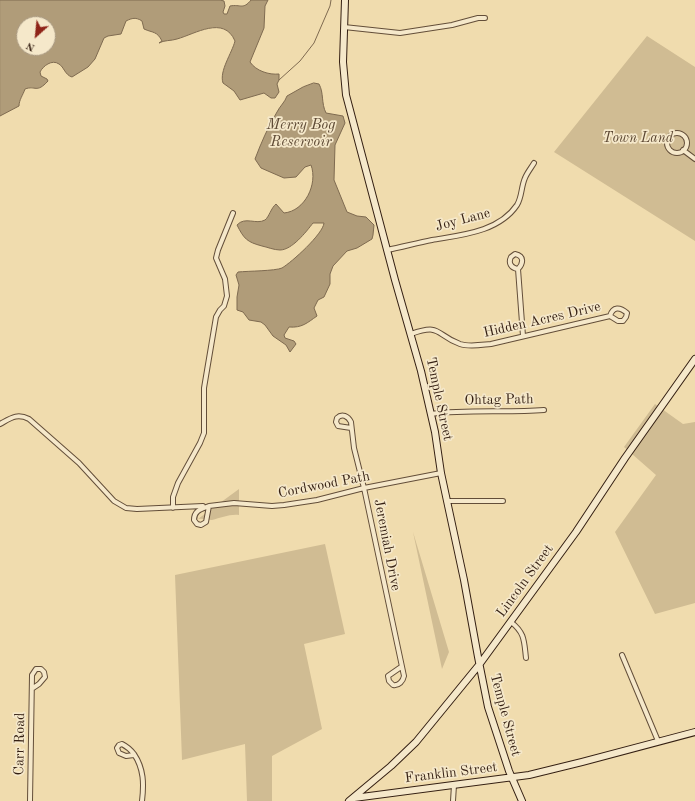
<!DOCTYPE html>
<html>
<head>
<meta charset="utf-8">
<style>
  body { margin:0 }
  #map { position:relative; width:695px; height:801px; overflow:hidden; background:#f0dcae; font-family:"Old Standard TT",serif }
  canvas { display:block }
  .north { position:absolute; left:16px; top:16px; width:40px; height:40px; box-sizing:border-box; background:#f5e8ca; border:1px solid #a89880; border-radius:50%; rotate:207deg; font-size:11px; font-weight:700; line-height:16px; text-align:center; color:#341f12 }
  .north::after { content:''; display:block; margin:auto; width:14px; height:18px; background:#8f2418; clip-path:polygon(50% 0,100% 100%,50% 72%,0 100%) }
</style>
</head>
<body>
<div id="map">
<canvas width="695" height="801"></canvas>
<div class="north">N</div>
</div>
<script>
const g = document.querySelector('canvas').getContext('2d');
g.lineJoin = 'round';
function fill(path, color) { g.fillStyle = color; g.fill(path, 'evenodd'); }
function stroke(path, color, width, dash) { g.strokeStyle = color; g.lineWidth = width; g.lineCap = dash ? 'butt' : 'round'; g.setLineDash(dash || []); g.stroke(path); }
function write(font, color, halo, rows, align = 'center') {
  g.font = font + ' "Old Standard TT",serif'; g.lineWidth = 3.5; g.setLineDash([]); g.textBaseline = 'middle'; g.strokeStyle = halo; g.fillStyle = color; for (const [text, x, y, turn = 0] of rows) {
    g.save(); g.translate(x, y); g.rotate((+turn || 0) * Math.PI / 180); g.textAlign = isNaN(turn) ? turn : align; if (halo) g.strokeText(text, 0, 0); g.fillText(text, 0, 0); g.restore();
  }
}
fill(new Path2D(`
  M647,36L695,67V241L554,152Z
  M655,404L683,424L695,422V603L655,614L615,532L656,475L624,447Z
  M239,489V515C229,514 221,518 212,520C207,520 203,518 198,519Z
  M413,532L449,652L442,669Z
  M325,544L345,634L304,644L322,729L272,756V801H247L245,744L182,760L175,575Z`), '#d0bc93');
const water = new Path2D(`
  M0,0H220L224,1L225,6L223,12L224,14H227L230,6C241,4 243,10 251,0H268L265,6L264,28L250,62C256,71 269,75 279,74V80L277,84L279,92L275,98H271L264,93L240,100L234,91L223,83C219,71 232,53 235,41C224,15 195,34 177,39C171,41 164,40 159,43L162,41C157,31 153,33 144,29L142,21C136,17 132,18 126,21L121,34L108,36L104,38L95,59L88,67L72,77C65,75 64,67 59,64C52,59 43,66 40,72L41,76L47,79L48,81C36,94 36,85 25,89C23,95 19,100 19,106L0,116ZM24,24H48V48H24Z
  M314,83L319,84C324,93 321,103 326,113L343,116L345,123L335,145L334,180L347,212L357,216L366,217L374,225L373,235L372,239L357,248L347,251L333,266L330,274V284L324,297L318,300L314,308L317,316C307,323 302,328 289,327L284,335L285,338L294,341L296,344L290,352L286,345L273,336L265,325L261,322L249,320L243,312L237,310V297L239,285L236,275L238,272C248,271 275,271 282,268C292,262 323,234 324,223H313C306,232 292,250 280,250C274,250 267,247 262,246C247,242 244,239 237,225C245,216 256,225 265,220C269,217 271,208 276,204L284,213C305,211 318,184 311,165L305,167L296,177L284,178L261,168L255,159C261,143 268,127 277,112C280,106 285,102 287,96L303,87Z`);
fill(water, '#b09c79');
stroke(water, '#7e6a50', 1);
stroke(new Path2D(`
  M279,80L300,61L314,43L330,6L331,0`), '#7e6a50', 1);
const street = new Path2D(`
  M344,27L400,33L452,25L478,18H485
  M667 143a10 10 0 1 1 20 0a10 10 0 1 1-20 0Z
  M683,150L695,159
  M387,250C402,247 417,243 432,240C461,235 499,232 517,205C522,197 521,187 525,178C527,173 531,168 534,163
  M518,269C523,264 525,256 515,254L511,257C508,263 511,268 518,269L523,336
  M411,334C442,323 435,335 460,344C469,347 480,345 491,344L610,316C613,306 620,307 627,313L626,317L623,321H618L610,316
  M431,414C468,409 507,413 544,410
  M0,424C11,418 17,413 29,419L79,463L114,501L126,508L137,509L203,506
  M351,428L338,426L336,422L337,418C342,413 348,416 351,422L354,448L364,488L404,676C403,681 399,686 393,685L389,681L388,676L401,667
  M447,501H503
  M209,506C202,509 194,510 194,520L197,524L201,525L206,522L209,506L234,503L272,506L284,505L317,500L364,488L441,473
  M173,508V497L178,483L200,443L204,433V388L216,317L220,310L224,306L227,296L225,279L216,258L218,250L233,213
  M511,622C525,633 524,641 526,658
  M622,655L658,741
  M134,755L126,756L119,753L117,748L119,745L122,744C128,747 130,749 134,754C144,769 144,784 142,801
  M30,801L32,675L36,669H41L44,672L45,677L39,684L33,688
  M453,801L454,785`);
const secondary = new Path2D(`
  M345,0L343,62L346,95L395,280L421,371L435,432L441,473L464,580L478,657L488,707L509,771L522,801
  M354,798L529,775L582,762L695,732
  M349,801L391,766L416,742L479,665L576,532L625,458L695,359`);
stroke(street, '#634e39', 6);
stroke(secondary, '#341f12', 8);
stroke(street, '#f5e8ca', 4);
stroke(secondary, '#f5e8ca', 6);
write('italic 14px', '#5b4632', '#f5e8ca', [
  ["Town Land",638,138]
]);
write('14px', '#341f12', '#f5e8ca', [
  ["Joy Lane",463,220,-15],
  ["Hidden Acres Drive",542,320,-13],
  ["Temple Street",439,399,78],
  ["Ohtag Path",499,400,-1],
  ["Cordwood Path",324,485,-11],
  ["Jeremiah Drive",387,545,79],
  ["Lincoln Street",525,581,-54],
  ["Temple Street",505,715,75],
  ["Carr Road",20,744,-89],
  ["Franklin Street",451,773,-7]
]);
write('italic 15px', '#5f4b36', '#f5e8ca', [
  ["Merry Bog",301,125],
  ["Reservoir",301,142]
]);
</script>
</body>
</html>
